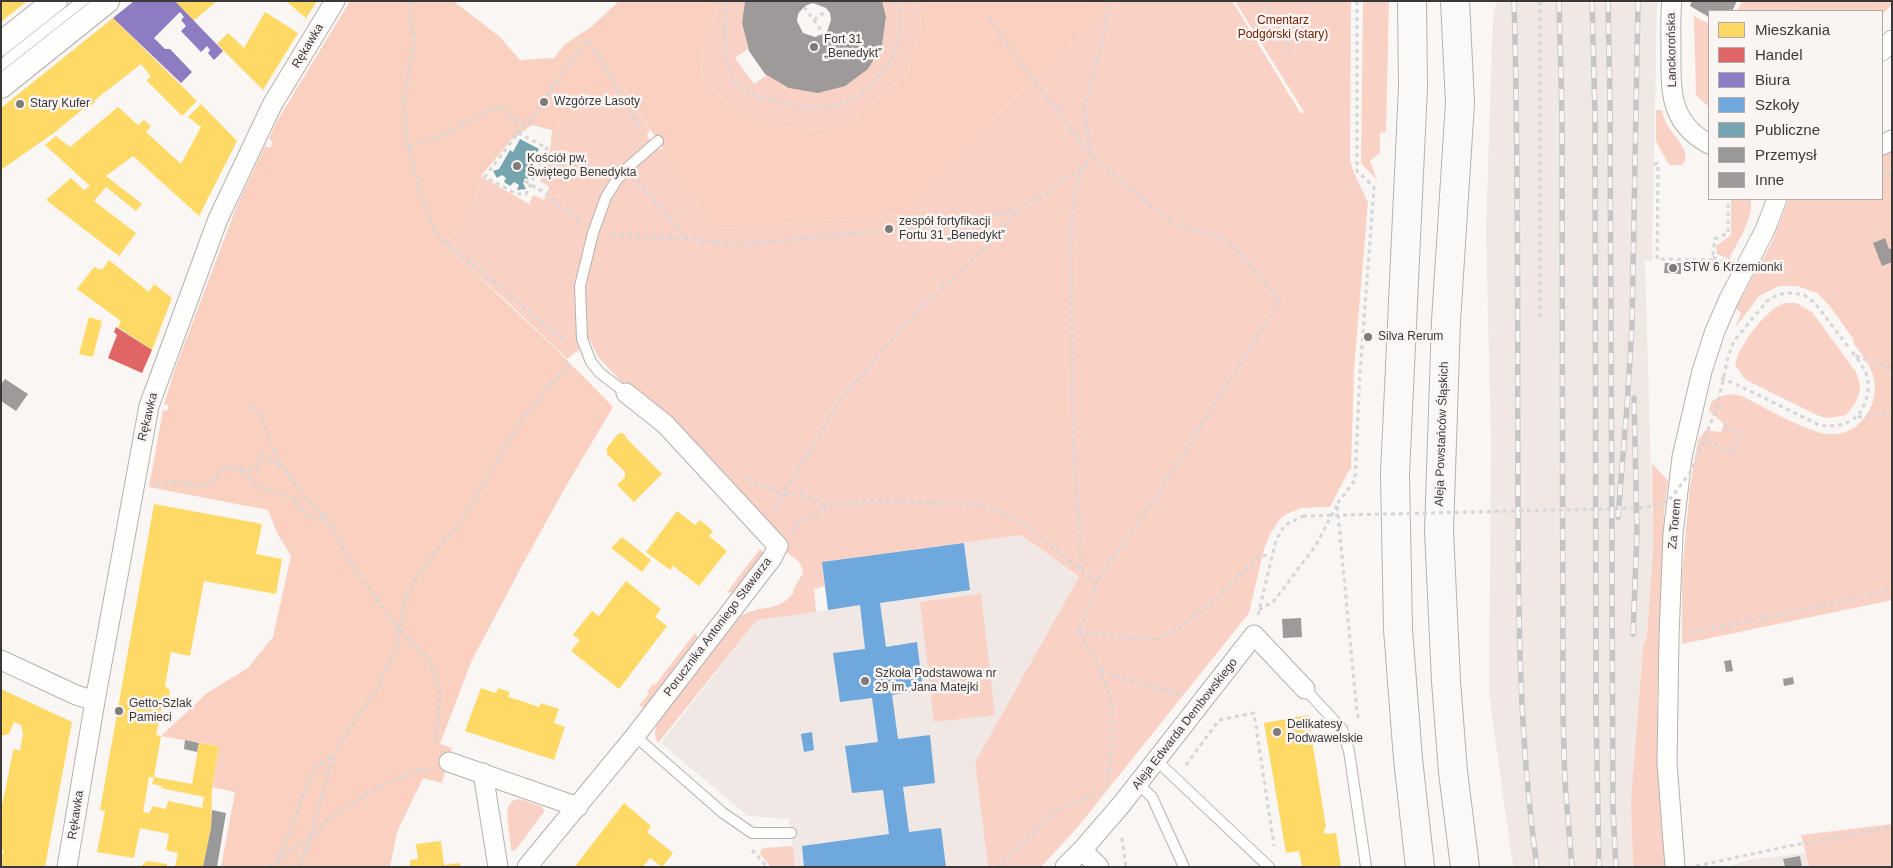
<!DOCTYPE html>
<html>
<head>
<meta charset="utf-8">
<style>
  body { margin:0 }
  #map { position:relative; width:1893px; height:868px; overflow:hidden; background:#f9f6f4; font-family:Arial,sans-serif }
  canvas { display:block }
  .frame { position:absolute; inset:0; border:2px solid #3b3938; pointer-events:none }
  .legend { position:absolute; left:1708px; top:10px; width:175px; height:190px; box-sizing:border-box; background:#faf5f3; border:1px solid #aeaaa8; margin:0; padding:6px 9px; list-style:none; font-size:15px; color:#3b3938 }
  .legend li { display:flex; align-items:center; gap:10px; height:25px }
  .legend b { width:25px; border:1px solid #aeaaa8 }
</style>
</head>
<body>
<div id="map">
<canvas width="1893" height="868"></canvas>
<div class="frame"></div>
<ul class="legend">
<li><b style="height:14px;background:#ffd966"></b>Mieszkania</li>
<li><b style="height:14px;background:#e06666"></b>Handel</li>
<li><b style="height:14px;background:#8e7cc3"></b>Biura</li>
<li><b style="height:14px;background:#6fa8dc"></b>Szkoły</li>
<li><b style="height:14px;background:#76a5af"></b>Publiczne</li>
<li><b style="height:14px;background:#999"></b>Przemysł</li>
<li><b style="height:14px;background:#9d9a99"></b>Inne</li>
</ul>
</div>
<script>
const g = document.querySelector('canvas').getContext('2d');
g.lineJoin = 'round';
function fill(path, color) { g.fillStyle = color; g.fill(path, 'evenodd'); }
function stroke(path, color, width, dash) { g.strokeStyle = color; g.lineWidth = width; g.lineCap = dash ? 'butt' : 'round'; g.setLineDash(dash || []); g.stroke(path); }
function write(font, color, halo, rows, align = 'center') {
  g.font = font + ' Arial,sans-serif'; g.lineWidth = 5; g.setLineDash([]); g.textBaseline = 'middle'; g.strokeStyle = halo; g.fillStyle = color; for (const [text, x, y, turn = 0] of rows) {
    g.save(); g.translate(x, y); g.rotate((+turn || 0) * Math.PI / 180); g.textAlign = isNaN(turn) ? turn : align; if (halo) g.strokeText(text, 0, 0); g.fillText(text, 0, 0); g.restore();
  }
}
fill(new Path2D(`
  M1497,1H1657L1652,261H1645L1653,551L1647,635L1643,649L1631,799L1633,867H1513L1489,694L1491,439L1486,230L1493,15Z
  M1021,535L1079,578L975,762L988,867H795L789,819L748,816L661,743L757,620L828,610L822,562Z
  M1805,853L1809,867H1728L1747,860Z`), '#f0e8e4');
fill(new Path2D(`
  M719,1H745L742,23L748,49L735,58L754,84L767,75L882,45L886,17L882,1H919L921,25L908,72L855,119L824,129L783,127L739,114L701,79L703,42L714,18Z
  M1119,1H1232L1301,114L1304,112L1235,1H1351L1350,158C1352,174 1362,187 1368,203L1354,368L1351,470H1349L1330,507L1302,508L1286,514L1280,519L1270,534L1264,549L1249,613L1077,828L1041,867H988L975,762L1079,577L1021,535L822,562L825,586L814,589L816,612L757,620L658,743C653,734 655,726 660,717L741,616C760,604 779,613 794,592L793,590L803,573C802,560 791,556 781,549L599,358L590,341L567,359L511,305L442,244L460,229L474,203L481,176L529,204L533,195L544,200L549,187L540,181L550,150L552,130L621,84L650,130L647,135L655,148L665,150L715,229L899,215L1022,90Z
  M1363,1H1389L1386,132L1380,133V153L1370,161L1377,180L1361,163Z
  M1742,1H1796L1789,11H1737Z
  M1694,16L1709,24V107L1696,95Z
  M1656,110H1662C1663,117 1666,124 1670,129C1676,138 1693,155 1682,165H1669L1656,141Z
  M1892,151V600L1682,644V574L1690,487L1698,440L1706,430L1721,432L1724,424L1709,411L1711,402C1722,395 1729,392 1742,396C1764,407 1803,430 1826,434C1858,439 1882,404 1873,375C1869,363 1860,352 1853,343L1854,341L1852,337L1829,305L1817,293L1797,286H1779L1759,296L1735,328L1741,313L1736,308L1772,242L1789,199H1882V154Z
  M1731,199H1751C1753,220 1738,241 1729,259L1717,254L1716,246L1731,235Z
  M1785,303H1796L1812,312L1856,372L1859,381L1860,391L1855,404L1846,415L1829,418L1819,416L1746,380L1735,365C1739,345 1765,310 1785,303Z
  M1652,463L1668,481L1664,511L1657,701L1661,824L1666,867H1633L1631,799L1643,648L1647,635L1653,551Z
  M760,549L764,553L734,593L727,592Z
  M981,594L995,715L934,722L920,602Z
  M695,633L698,638L644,708L639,705L649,694L647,692L653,684L655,685Z
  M519,799L541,806L543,808L544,812L517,848L513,851L511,850L507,814L508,807L512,801Z
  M1892,824V867H1809L1801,835Z
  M793,846L795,867H771L760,854L761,849L764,848Z`), '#fad2c5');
fill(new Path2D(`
  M350,1H453L500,37L520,60L554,58L565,44L590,28L619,1H719L714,18L703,42L701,79L739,114L783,127L824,129L855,119L908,72L921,25L919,1H1119L1022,90L899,215L715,229L621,84L552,130L532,125L511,140L481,176L474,203L460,229L442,244C501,296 558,350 613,407L566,486L525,560L471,662L440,744L452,748L442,783L423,778L397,832L390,867H221L235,792L212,787L219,746L161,736L207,693L248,668L273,637L291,556L277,533L268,510L149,487L163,410L167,411L169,405L164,404L176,366L238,203L265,146L270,148L273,142L269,139L277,121Z
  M1796,1H1892V4L1882,15V11H1789Z`), '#fad0c1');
fill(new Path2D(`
  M1,1H27L1,22Z
  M175,1H217L193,21Z
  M286,1H317L306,18Z
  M265,12L298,33L263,90L217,44L228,33L244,48Z
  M113,18L197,101L182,116L146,80L151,77L141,64L95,100L94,103L86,110L83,109L55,132L1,170V108Z
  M201,104L237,141L199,216L133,156L106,176L142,204L136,211L106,187L94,201L136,233L119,256L46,200L71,178L84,190L90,186L45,145L56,136L70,147L118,107L138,125L144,120L151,126L146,132L181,164L201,127L188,117Z
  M109,260L149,292L154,284L172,298L152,350L118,327L121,321L77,289L94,267L102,270Z
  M89,317L102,321L93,357L79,354Z
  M621,433L624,434L627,439L662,474L634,502L617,485L625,477V472L607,454V448L618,434Z
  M154,504L262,524L256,554L282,559L276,594L204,581L190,656L171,652L165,686L169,689L170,694L167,699L163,701L156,735L161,736L154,777L192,784L199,743L219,746L212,787L211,828L203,867H175L178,853L166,850L169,834L140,828L134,858L97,852L105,811L100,810ZM149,777H154L152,784L162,786L161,788L204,797L202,808L168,801L166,809L153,806L149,813L143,812Z
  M677,511L695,525L700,520L713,531L709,536L727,551L699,586L673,566L670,570L646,552Z
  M622,537L651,560L642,572L611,548Z
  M626,581L661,609L655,617L667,626L619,689L571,651L580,640L573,635L575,632L592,611L599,616Z
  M481,688L496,693L498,688L510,692L508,697L525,702L539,707L541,703L559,709L554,723L565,727L554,760L465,731Z
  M1,689L72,722L45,867H1V858L4,850H1V811L13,751V749L20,751L23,734L21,725L14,722L9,734L1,736Z
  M1308,715L1326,827L1324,829L1325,834L1336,833L1341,867H1302L1299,851L1286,853L1264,723Z
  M624,803L651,826L647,832L673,853L662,867L650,858L643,867H578L576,865Z
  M441,841L444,865L460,863L461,867H410V860L418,859L416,844Z
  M147,861L167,864V867H140Z`), '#ffd966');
fill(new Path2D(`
  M116,327L152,350L142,373L108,358L117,335L114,332Z`), '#e06666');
fill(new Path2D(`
  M134,1H175L223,51L214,60L208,53L210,50L207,46L201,52L181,31L186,26L181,20L184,17L180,12L154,38L165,49H170L192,72L181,83L113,18Z`), '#8e7cc3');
fill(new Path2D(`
  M964,543L970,590L880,603L886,647L917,642L923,690L892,695L898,739L930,735L935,783L903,787L909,832L941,828L946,867H804L802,846L889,834L883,790L852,793L845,746L878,742L872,698L840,702L833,653L865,649L860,605L828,610L822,562Z
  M812,732L814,750L804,752L801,734Z`), '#6fa8dc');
fill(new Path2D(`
  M520,139L539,149L533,161L535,162L528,179L525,178L523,183L526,189L517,190L519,185L514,182L510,186L504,182L506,178L502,175L497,178L493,171L499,169L510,150L513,152Z`), '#76a5af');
fill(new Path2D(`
  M185,740L199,743L197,752L184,749Z
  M212,810L226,813L217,867H203L211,828Z
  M1800,856L1802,867H1785L1783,859Z`), '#999');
fill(new Path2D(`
  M745,1H882L886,17L882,45L868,69L845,86L818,93L789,88L765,74L749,51L742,23ZM813,3L826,8L830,13L831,20L827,32L815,37L803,33L797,21L798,14L802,9L807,5Z
  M1692,1H1737L1732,11L1730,9L1729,11H1709V17L1690,6Z
  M1885,238L1889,249L1892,248V262L1882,266L1873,243Z
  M1665,263H1681V274L1664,273Z
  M5,379L28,394L16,411L1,401V384Z
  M1301,618L1302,637L1283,638L1282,619Z
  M1731,660L1733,671L1726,672L1724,661Z
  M1793,677L1794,684L1784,686L1783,679Z`), '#9d9a99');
const service = new Path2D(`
  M1,65L82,1
  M626,393L600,373L591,362L582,339L580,286L593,233L606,197L616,181L626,169L658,141
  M1305,689L1342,729L1349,751L1366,867
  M635,736L723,813L752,833H791
  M1156,760L1269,867
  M1138,784L1152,797L1184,867`);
const minor = new Path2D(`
  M1672,1C1670,16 1671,32 1671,48C1671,89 1668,122 1709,144
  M1882,51L1892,40
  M1882,145L1892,140
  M1,660L76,695L95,701
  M449,762L578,807
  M483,773L498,867
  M1082,850L1099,867
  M67,867L95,701L149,406L218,219L272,105L335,1
  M527,867L635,736L772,558L778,546L665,424L626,393
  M1065,867L1082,850L1121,805L1254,635L1305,689
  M1675,867L1667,763L1669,637L1673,534L1682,457L1702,371L1715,331L1729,299L1765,230L1777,199`);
const tertiary = new Path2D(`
  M1,44L55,1
  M1,86L107,1`);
const secondary = new Path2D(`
  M1412,1L1413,87L1395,474L1398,629L1408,759L1420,867
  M1455,1L1460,103L1446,321L1439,531L1446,681L1453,772L1465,867`);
stroke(service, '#b4b2b0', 12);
stroke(minor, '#b4b2b0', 21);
stroke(tertiary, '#b4b2b0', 26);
stroke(secondary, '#b4b2b0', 30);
stroke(new Path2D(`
  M411,1L410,18L415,41L403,99L407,140L420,192L431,223L439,237L564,340
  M727,1C723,23 723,60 734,79C743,95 761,97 777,101C789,104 801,109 814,108C869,107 910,55 898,1
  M1263,1L1284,34L1291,53
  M1357,1V171L1374,187L1360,372L1355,480L1337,504L1357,713L1359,720
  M804,7L824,34
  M989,17L1008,46L1091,155L1152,207L1179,227L1218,236L1233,245L1280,301L1149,508L1096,582
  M814,20L828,10
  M518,133L525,123L531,121L562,72L589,40L643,133
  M518,133L547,148L526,194H517L485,177Z
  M409,147C424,141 439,136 454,130C470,122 489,104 508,109C510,120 515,120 525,123
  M1654,164L1658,163L1657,259L1712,260L1715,239L1728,233V199
  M1882,169L1892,175
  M525,181L545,193L580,222
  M637,181L687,238
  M612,235L687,239L739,245L950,224L1020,208L1050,192L1058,184L1081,170
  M1713,257L1724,262
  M1540,317V1
  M1856,356L1892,369
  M1721,378L1740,386L1819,425C1842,428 1858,423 1866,400C1868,392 1869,384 1867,376C1863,366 1856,357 1850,349
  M252,406L259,414L280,464L307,499L326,518L362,579L399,630L430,661L440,694L435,745
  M1858,417L1892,413
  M1707,441L1733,453L1740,432L1723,427
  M240,470H257L262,455L279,464
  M747,478L757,484L783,494L805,496L828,507
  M156,485L176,481L202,486L213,480L226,466L240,470L251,481L272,491L296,499L303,514L314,518H326
  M775,512L783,494L842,397L916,312L981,253L1020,208
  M792,532L798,523L833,504L872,501L977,504L997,510L1021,522L1096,582L1093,599L1078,631L1100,669L1111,699L1112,749L1106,786
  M1079,569L1081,563L1073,434L1071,227C1074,199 1076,179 1091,155L1084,110L1103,41L1109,1
  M1259,610L1274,601L1316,545L1337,505
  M1258,615L1276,540L1285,525L1303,516
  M1078,631L1137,639H1159L1175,631L1216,599L1259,556L1271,555
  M1689,633L1827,605L1892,589
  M1100,669L1130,681L1180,694
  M1186,765L1219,720L1254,713L1274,846
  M1122,838L1126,867
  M752,850L767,867
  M279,858L302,799L317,765L333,757
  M1696,866L1789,846L1892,827
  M270,867C281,856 295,849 308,840C316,835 321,825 329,819C344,808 413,765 428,770
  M298,867L310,839L333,757L348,730L378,688L396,650L405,598L422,569L466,514L516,428L549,386L572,364
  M998,867L1057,810L1102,791`), '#d7d6d6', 3, [4, 4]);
stroke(service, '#fefefd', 10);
stroke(minor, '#fefefd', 19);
stroke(tertiary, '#fefefd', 24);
stroke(secondary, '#fbf9f8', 28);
stroke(new Path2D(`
  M1,58L73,1
  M1,72L91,1`), '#c7c6c6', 1);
const rail = new Path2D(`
  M1514,1C1519,162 1517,323 1518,484C1518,612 1519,740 1537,867
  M1559,1L1562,116L1563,717L1565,783L1572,867
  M1592,1L1595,114L1596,710L1599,867
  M1608,1L1610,106L1613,809L1616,867
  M1618,517L1627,406L1632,326L1638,1
  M1633,634L1637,533L1634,398`);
stroke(rail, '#c7c6c6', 5.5);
stroke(rail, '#faf5f3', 4, [11]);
stroke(new Path2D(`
  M1303,516L1640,508L1660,505L1672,497L1691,471L1717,408L1728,357L1734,341L1767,301L1779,294L1793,293L1804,295L1815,303L1850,349`), '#d7d6d6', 3, [4, 4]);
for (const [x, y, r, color] of [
  [814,47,5,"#7e7b7a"],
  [544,102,5,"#7e7b7a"],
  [20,104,5,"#7e7b7a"],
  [517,166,5,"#7e7b7a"],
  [889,229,5,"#7e7b7a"],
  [1673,268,5,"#7e7b7a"],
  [1368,337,5,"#7e7b7a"],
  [865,681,5,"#7e7b7a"],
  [119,711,5,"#7e7b7a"],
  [1277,732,5,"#7e7b7a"]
]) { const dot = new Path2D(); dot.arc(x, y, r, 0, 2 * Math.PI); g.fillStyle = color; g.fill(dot); stroke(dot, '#faf5f3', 2); }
write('12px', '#752000', '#faf5f3', [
  ["Cmentarz",1283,21],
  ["Podgórski (stary)",1283,35]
]);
write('12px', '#3b3938', '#faf5f3', [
  ["Fort 31",824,40],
  ["„Benedykt”",824,54],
  ["Wzgórze Lasoty",554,102],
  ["Stary Kufer",30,104],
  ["Kościół pw.",527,159],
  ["Świętego Benedykta",527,173],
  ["zespół fortyfikacji",899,222],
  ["Fortu 31 „Benedykt”",899,236],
  ["STW 6 Krzemionki",1683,268],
  ["Silva Rerum",1378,337],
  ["Szkoła Podstawowa nr",875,674],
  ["29 im. Jana Matejki",875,688],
  ["Getto-Szlak",129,704],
  ["Pamieci",129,718],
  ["Delikatesy",1287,725],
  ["Podwawelskie",1287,739]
], 'left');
write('12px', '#3b3938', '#faf5f3', [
  ["Rękawka",308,46,-59],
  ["Lanckorońska",1672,50,-91],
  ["Rękawka",148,417,-76],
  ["Aleja Powstańców Śląskich",1442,434,-88],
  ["Za Torem",1675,524,-85],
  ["Porucznika Antoniego Stawarza",718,627,-53],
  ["Aleja Edwarda Dembowskiego",1185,724,-52],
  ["Rękawka",76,815,-81]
]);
</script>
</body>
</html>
